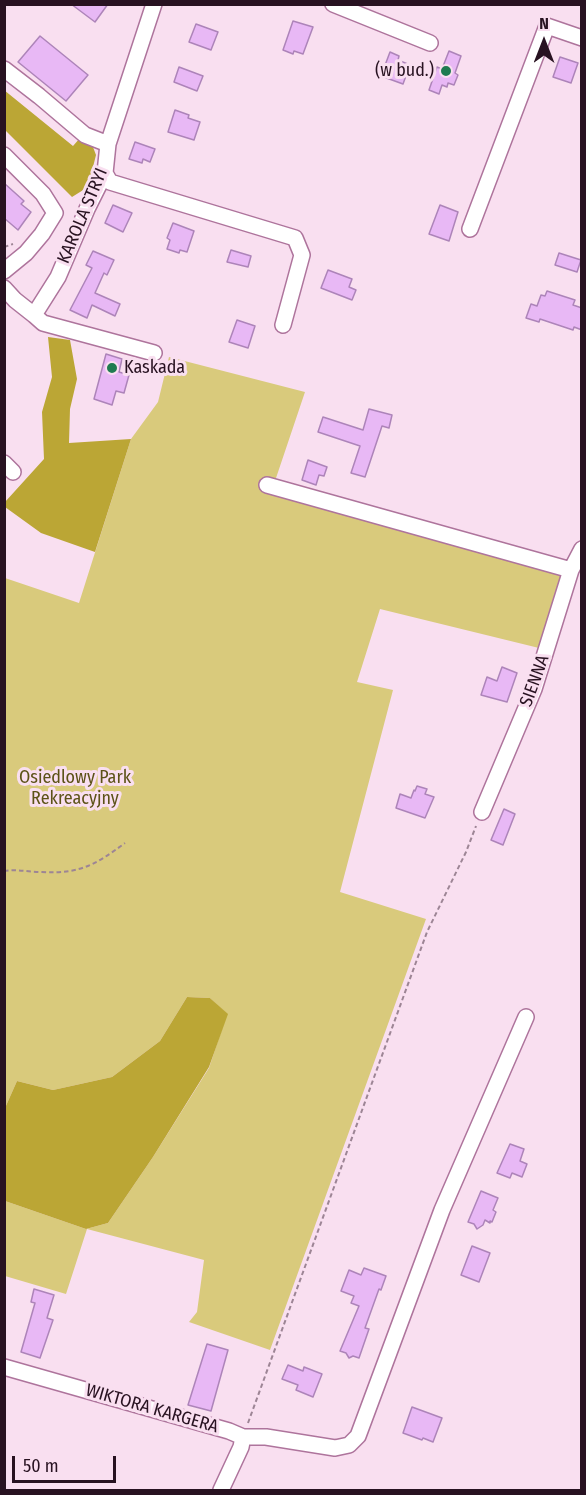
<!DOCTYPE html>
<html>
<head>
<meta charset="utf-8">
<style>
  body { margin:0 }
  #map { position:relative; width:586px; height:1495px; overflow:hidden; background:#f9dff0; font-family:"Fira Sans Condensed",sans-serif }
  canvas { display:block }
  .frame { position:absolute; inset:0; border:6px solid #281221; pointer-events:none }
  .north { position:absolute; left:514px; top:12px; width:60px; height:60px; -webkit-text-stroke:4px #f9dff0; paint-order:stroke; rotate:0deg; font-size:16px; font-weight:700; line-height:24px; text-align:center; color:#281221 }
  .north::after { content:''; display:block; margin:auto; width:21px; height:27px; background:#281221; clip-path:polygon(50% 0,100% 100%,50% 72%,0 100%) }
  .scale { position:absolute; left:12px; top:1456px; width:104px; height:27px; box-sizing:border-box; border:3px solid #281221; border-top:0; padding-left:8px; font-size:18px; line-height:21px; white-space:nowrap; color:#281221; -webkit-text-stroke:4px #f9dff0; paint-order:stroke }
</style>
</head>
<body>
<div id="map">
<canvas width="586" height="1495"></canvas>
<div class="frame"></div>
<div class="north">N</div>
<div class="scale">50 m</div>
</div>
<script>
const g = document.querySelector('canvas').getContext('2d');
g.lineJoin = 'round';
function fill(path, color) { g.fillStyle = color; g.fill(path, 'evenodd'); }
function stroke(path, color, width, dash) { g.strokeStyle = color; g.lineWidth = width; g.lineCap = dash ? 'butt' : 'round'; g.setLineDash(dash || []); g.stroke(path); }
function write(font, color, halo, rows, align = 'center') {
  g.font = font + ' "Fira Sans Condensed",sans-serif'; g.lineWidth = 6; g.setLineDash([]); g.textBaseline = 'middle'; g.strokeStyle = halo; g.fillStyle = color; for (const [text, x, y, turn = 0] of rows) {
    g.save(); g.translate(x, y); g.rotate((+turn || 0) * Math.PI / 180); g.textAlign = isNaN(turn) ? turn : align; if (halo) g.strokeText(text, 0, 0); g.fillText(text, 0, 0); g.restore();
  }
}
fill(new Path2D(`
  M169,357L305,392L275,481L564,573L539,648L380,609L357,682L393,690L340,892L426,919L270,1350L189,1322L197,1312L204,1260L87,1229L66,1294L5,1276V1201L86,1229L108,1223L153,1157L209,1068L227,1014L210,998L187,997L160,1041L112,1077L53,1090L17,1081L5,1108V578L79,603L131,439L158,402Z`), '#d9ca7c');
fill(new Path2D(`
  M4,90L73,146L80,138L93,147L96,155L88,187L72,197L5,130Z
  M48,337L70,340L77,379L70,409L69,443L131,439L95,552L41,533L5,507V502L44,459L42,412L52,377Z
  M187,997L210,998L228,1014L209,1067L153,1157L108,1223L86,1229L5,1201V1108L17,1081L53,1090L112,1077L160,1041Z`), '#bba635');
const building = new Path2D(`
  M71,4H108L95,22Z
  M293,21L313,27L303,54L294,51L293,54L283,50Z
  M196,24L218,32L211,50L189,42Z
  M40,36L88,75L66,101L18,62Z
  M449,51L461,56L455,73L458,75L454,85L448,83L447,87L442,85L439,94L429,90L437,67L442,69Z
  M390,52L399,56L398,60L410,65L403,84L381,76Z
  M560,57L578,63L571,83L553,77Z
  M179,67L203,76L197,91L174,82Z
  M175,110L189,115L188,118L200,122L194,140L168,132Z
  M135,142L155,149L150,162L143,159L142,163L129,159Z
  M4,183L24,201L21,204L31,212L18,230L4,218Z
  M113,205L132,213L123,232L105,223Z
  M440,205L458,212L449,241L429,234Z
  M173,223L194,231L187,252L180,250L179,253L167,249L170,240L167,238Z
  M231,250L251,256L248,267L227,262Z
  M93,251L114,260L107,275L104,273L95,293L120,304L115,316L92,305L87,318L70,310L92,268L86,265Z
  M559,253L581,260L577,272L555,265Z
  M328,270L352,279L349,287L356,290L352,300L321,288Z
  M547,291L575,300L573,305L582,308V330L574,327L573,330L540,319L539,322L526,318L531,304L537,306L541,295L545,296Z
  M237,320L255,326L248,348L229,342Z
  M106,354L122,359L119,372L129,375L124,393L116,391L112,405L94,399Z
  M369,409L392,415L389,428L382,426L365,477L351,473L360,446L318,432L323,417L363,430Z
  M308,460L327,467L324,476L319,475L316,485L302,480Z
  M502,667L517,673L507,702L481,695L487,677L497,681Z
  M417,786L427,789L425,794L434,797L425,818L396,808L400,794L411,798L414,790L415,791Z
  M504,809L515,814L503,845L491,840Z
  M510,1144L524,1149L520,1161L527,1164L522,1177L512,1173L510,1178L497,1173Z
  M481,1191L498,1198L493,1210L496,1212L492,1222L490,1221V1223L485,1220L483,1225L477,1229L474,1224L468,1222Z
  M472,1246L490,1253L479,1282L461,1275Z
  M364,1268L386,1276L381,1290L379,1289L365,1328L369,1329L359,1358L353,1356L349,1358L346,1353L340,1351L359,1306L351,1303L354,1296L341,1291L349,1270L361,1275Z
  M34,1289L54,1295L47,1318L53,1320L40,1358L21,1352L35,1303L31,1302Z
  M207,1344L228,1350L211,1411L188,1405Z
  M288,1365L303,1371L304,1367L322,1374L313,1397L296,1390L298,1385L282,1379Z
  M412,1407L442,1418L433,1442L423,1438L422,1440L403,1433Z`);
fill(building, '#e8b8f5');
stroke(building, '#ad84b9', 1.5);
const minor = new Path2D(`
  M333,4L430,43
  M4,69L39,96L85,135L108,144
  M4,155L43,194L55,213L42,234L26,253L4,271
  M105,173L110,182L295,238L302,255L283,325
  M470,229L547,26L582,38
  M4,288L15,300L34,315L58,277L87,209L105,173L108,144L154,4
  M34,315L43,323L154,353
  M4,463L13,472
  M267,485L571,570
  M482,812L534,689L571,570L582,549
  M4,1367L229,1431L243,1437H266L335,1448L349,1445L358,1436L442,1210L526,1017
  M221,1490L241,1447L243,1437`);
stroke(minor, '#ae749c', 18);
stroke(new Path2D(`
  M4,247L13,244
  M4,871C17,869 29,872 42,872C80,874 95,865 125,843
  M248,1423L427,932L466,852L476,826`), '#9d8595', 2, [4.5, 3]);
stroke(minor, '#fff', 15);
for (const [x, y, r, color] of [
  [446,71,6,"#1f7b51"],
  [112,368,6,"#1f7b51"]
]) { const dot = new Path2D(); dot.arc(x, y, r, 0, 2 * Math.PI); g.fillStyle = color; g.fill(dot); stroke(dot, '#f9dff0', 2); }
write('18px', '#281221', '#f9dff0', [
  ["(w bud.)",434,71],
  ["Kaskada",124,368,"left"]
], 'right');
write('18px', '#281221', '#f9dff0', [
  ["KAROLA STRYI",83,216,-67],
  ["SIENNA",535,681,-70],
  ["WIKTORA KARGERA",152,1409,16]
]);
write('18px', '#5c5217', '#f9dff0', [
  ["Osiedlowy Park",75,778],
  ["Rekreacyjny",75,799]
]);
</script>
</body>
</html>
